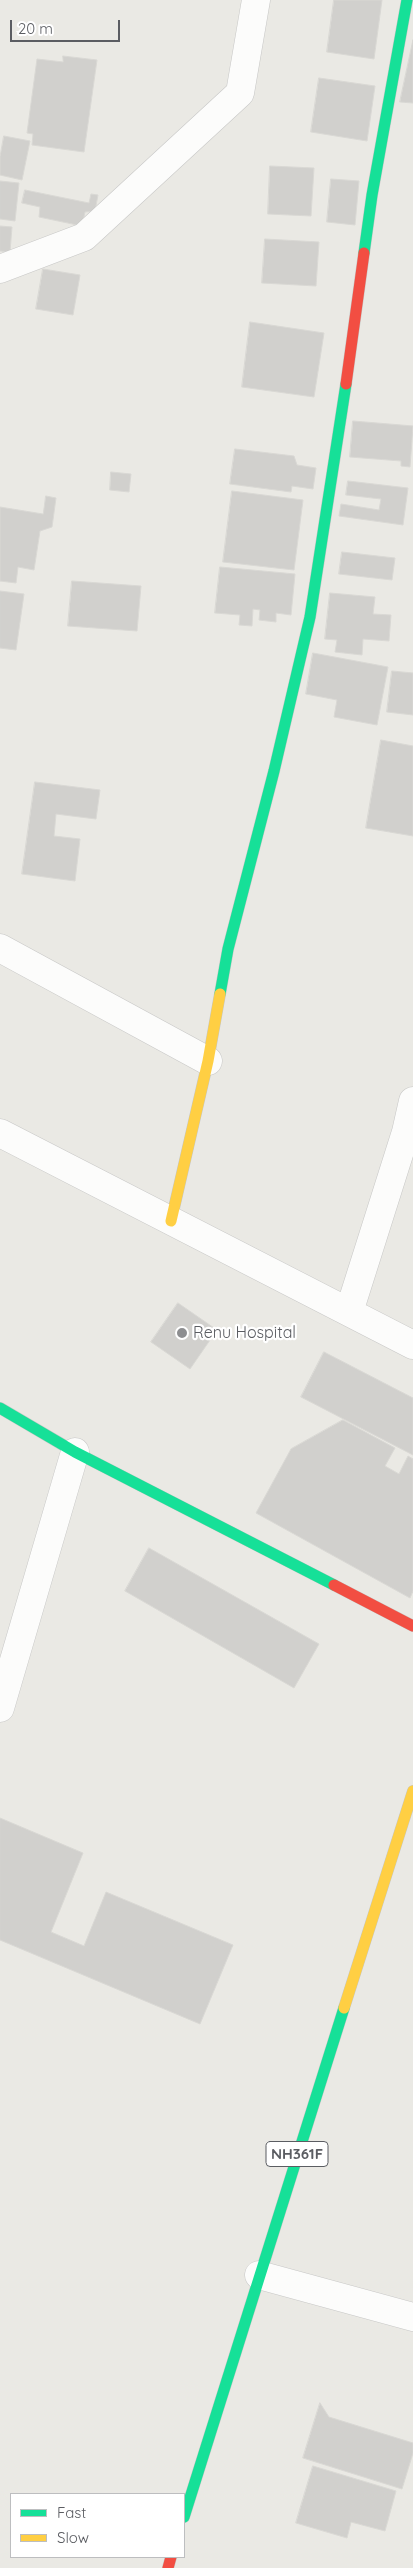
<!DOCTYPE html>
<html>
<head>
<meta charset="utf-8">
<style>
  body { margin:0 }
  #map { position:relative; width:413px; height:2568px; overflow:hidden; background:#eae9e4; font-family:Quicksand,sans-serif }
  canvas { display:block }
  .legend { position:absolute; left:10px; top:2493px; width:175px; height:65px; box-sizing:border-box; background:#fff; border:1px solid #bdbec0; margin:0; padding:6px 9px; list-style:none; font-size:15px; color:#5b5d62 }
  .legend li { display:flex; align-items:center; gap:10px; height:25px }
  .legend b { width:25px; border:1px solid #bdbec0 }
  .scale { position:absolute; left:10px; top:20px; width:110px; height:22px; box-sizing:border-box; border:2px solid #5b5d62; border-top:0; padding-left:6px; font-size:15px; line-height:18px; white-space:nowrap; color:#5b5d62; -webkit-text-stroke:4px #fff; paint-order:stroke }
</style>
</head>
<body>
<div id="map">
<canvas width="413" height="2568"></canvas>
<ul class="legend">
<li><b style="height:6px;background:#16e098"></b>Fast</li>
<li><b style="height:6px;background:#ffcf43"></b>Slow</li>
</ul>
<div class="scale">20 m</div>
</div>
<script>
const g = document.querySelector('canvas').getContext('2d');
g.lineJoin = 'round';
function fill(path, color) { g.fillStyle = color; g.fill(path, 'evenodd'); }
function stroke(path, color, width, dash) { g.strokeStyle = color; g.lineWidth = width; g.lineCap = dash ? 'butt' : 'round'; g.setLineDash(dash || []); g.stroke(path); }
function write(font, color, halo, rows, align = 'center') {
  g.font = font + ' Quicksand,sans-serif'; g.lineWidth = 4.5; g.setLineDash([]); g.textBaseline = 'middle'; g.strokeStyle = halo; g.fillStyle = color; for (const [text, x, y, turn = 0] of rows) {
    g.save(); g.translate(x, y); g.rotate((+turn || 0) * Math.PI / 180); g.textAlign = isNaN(turn) ? turn : align; if (halo) g.strokeText(text, 0, 0); g.fillText(text, 0, 0); g.restore();
  }
}
const building = new Path2D(`
  M334,0H382L374,59L327,52Z
  M413,40V103L400,102Z
  M63,56L97,60L84,152L32,145L33,134L27,133L37,59L63,62Z
  M319,78L375,86L367,141L311,132Z
  M4,136L30,141L22,180L0,175V157Z
  M270,166L314,168L311,216L268,214Z
  M331,179L359,181L355,225L327,222Z
  M0,181L19,183L15,221L0,219Z
  M25,190L89,203L91,194L98,195L95,211L85,212L82,226L39,217L40,207L22,203Z
  M0,226L12,227L10,252L0,251Z
  M265,239L319,242L316,286L262,283Z
  M43,269L80,275L73,315L36,309Z
  M250,322L324,333L314,397L242,387Z
  M353,421L413,426L410,467L401,466V461L350,457Z
  M235,449L294,456L297,465L316,468L313,489L292,486L291,492L230,484Z
  M111,472L131,474L129,492L110,490Z
  M348,481L408,488L403,525L339,516L341,504L379,510L381,499L346,495Z
  M232,491L303,500L294,570L223,562Z
  M46,496L56,498L52,527L40,531L34,570L18,567L16,583L0,581V507L43,514Z
  M342,552L395,558L392,580L339,574Z
  M220,567L295,574L291,615L276,613V622L259,620L260,610L253,609L252,626L239,625L240,615L215,613Z
  M72,581L141,586L137,631L68,626Z
  M0,591L24,594L16,650L0,648Z
  M330,593L375,597L373,614L391,615L389,641L363,639L362,655L335,652L337,640L325,639Z
  M313,653L388,667L377,725L334,717L337,700L306,694Z
  M392,671L413,673V715L387,712Z
  M381,740L413,746V836L366,828Z
  M35,782L100,790L96,819L56,814L54,836L80,839L75,881L22,874Z
  M178,1303L217,1330L190,1369L151,1342Z
  M324,1352L413,1398V1455L301,1397Z
  M343,1420L395,1448L385,1466L399,1474L408,1456L413,1459V1591L410,1598L256,1513L291,1449Z
  M149,1548L319,1644L294,1688L125,1591Z
  M0,1818L83,1853L51,1932L84,1946L106,1892L233,1945L200,2024L0,1940Z
  M320,2403L329,2417L413,2443V2453L402,2489L303,2458Z
  M313,2466L396,2491L385,2531L351,2522L347,2538L296,2523Z`);
fill(building, '#d1d0cd');
stroke(building, '#d9d8d4', 1);
const street = new Path2D(`
  M0,269L84,237L240,93L256,0
  M0,948L208,1061
  M0,1133L413,1345
  M349,1312L406,1132L413,1101
  M0,1708L75,1452
  M259,2275L413,2317`);
const fast = new Path2D(`
  M364,253L372,195L407,0
  M220,994L228,949L274,771L310,617L346,384
  M0,1408L75,1452L334,1585
  M184,2517L344,2008`);
const slow = new Path2D(`
  M171,1221L208,1061L220,994
  M344,2008L413,1791`);
const jam = new Path2D(`
  M346,384L364,253
  M334,1585L413,1626
  M168,2568L171,2557`);
stroke(street, '#c7c7c6', 29);
stroke(fast, '#c5c6c4', 12);
stroke(slow, '#c5c6c4', 12);
stroke(jam, '#c5c6c4', 12);
stroke(street, '#fcfcfb', 28);
stroke(fast, '#16e098', 11);
stroke(slow, '#ffcf43', 11);
stroke(jam, '#f24e42', 11);
for (const [x, y, r, color] of [
  [182,1333,6,"#8d8e90"]
]) { const dot = new Path2D(); dot.arc(x, y, r, 0, 2 * Math.PI); g.fillStyle = color; g.fill(dot); stroke(dot, '#fff', 2); }
for (const [x, y, w] of [
  [297,2154,62]
]) { const box = new Path2D(); box.roundRect(x - w / 2, y - 12.5, w, 25, 4); g.fillStyle = '#fff'; g.fill(box); stroke(box, '#5b5d62', 1); }
write('bold 15px', '#5b5d62', null, [
  ["NH361F",297,2154]
]);
write('16px', '#5b5d62', '#fff', [
  ["Renu Hospital",193,1333]
], 'left');
</script>
</body>
</html>
